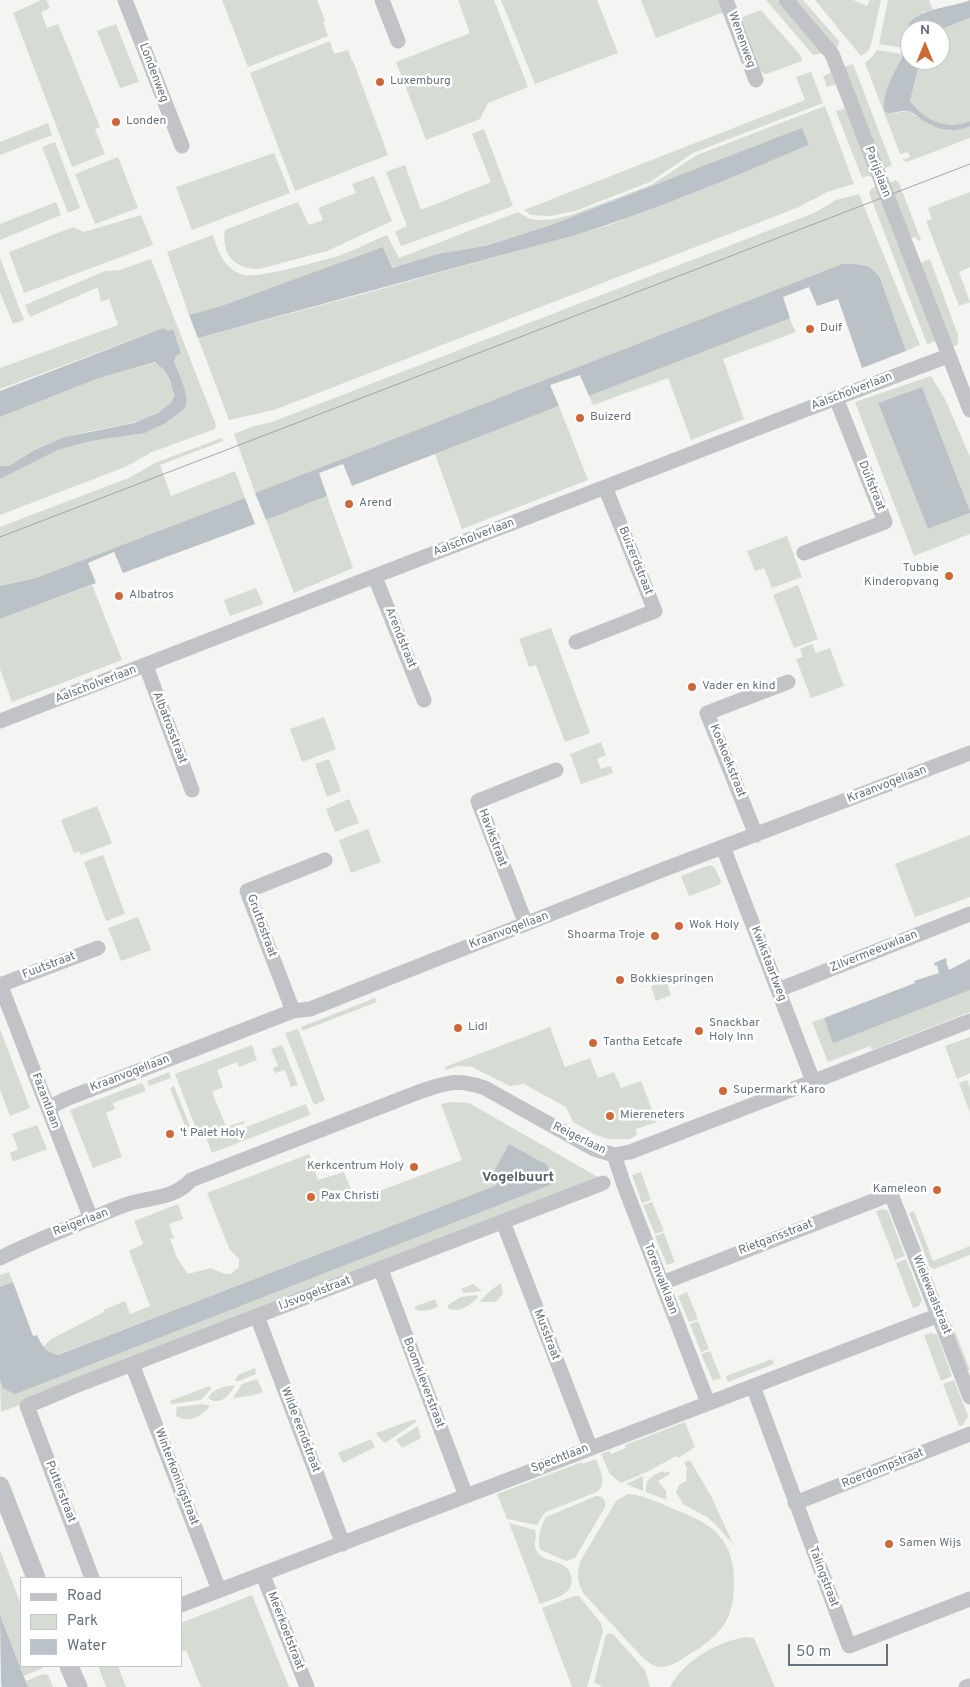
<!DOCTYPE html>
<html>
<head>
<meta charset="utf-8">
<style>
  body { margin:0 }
  #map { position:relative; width:970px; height:1687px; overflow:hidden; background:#f4f5f2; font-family:Overpass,sans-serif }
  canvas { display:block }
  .legend { position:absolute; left:20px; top:1577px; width:162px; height:90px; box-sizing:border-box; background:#fff; border:1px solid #c2c7cc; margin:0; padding:6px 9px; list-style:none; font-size:15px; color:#67727f }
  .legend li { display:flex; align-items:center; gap:10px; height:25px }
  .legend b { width:25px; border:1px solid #c2c7cc }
  .north { position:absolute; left:900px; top:20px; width:50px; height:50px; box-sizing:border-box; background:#fff; border:1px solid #c2c7cc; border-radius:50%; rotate:0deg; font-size:14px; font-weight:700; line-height:20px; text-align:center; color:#67727f }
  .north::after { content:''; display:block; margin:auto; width:18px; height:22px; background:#ce6839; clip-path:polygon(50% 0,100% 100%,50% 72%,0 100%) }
  .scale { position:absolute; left:788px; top:1644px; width:100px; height:22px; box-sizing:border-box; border:2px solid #67727f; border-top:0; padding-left:6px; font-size:15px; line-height:18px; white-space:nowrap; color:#67727f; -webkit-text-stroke:4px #fff; paint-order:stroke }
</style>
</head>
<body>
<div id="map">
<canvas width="970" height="1687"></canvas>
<ul class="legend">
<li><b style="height:6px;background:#c1c3c6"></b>Road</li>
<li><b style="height:14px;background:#d6dbd3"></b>Park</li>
<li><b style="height:14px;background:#bac1c7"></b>Water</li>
</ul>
<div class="north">N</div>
<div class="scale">50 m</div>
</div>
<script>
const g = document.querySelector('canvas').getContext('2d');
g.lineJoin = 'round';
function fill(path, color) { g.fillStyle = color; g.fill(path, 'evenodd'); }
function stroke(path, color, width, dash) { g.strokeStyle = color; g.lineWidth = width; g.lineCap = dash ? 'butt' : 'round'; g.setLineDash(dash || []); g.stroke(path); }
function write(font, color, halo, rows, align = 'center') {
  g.font = font + ' Overpass,sans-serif'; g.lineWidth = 5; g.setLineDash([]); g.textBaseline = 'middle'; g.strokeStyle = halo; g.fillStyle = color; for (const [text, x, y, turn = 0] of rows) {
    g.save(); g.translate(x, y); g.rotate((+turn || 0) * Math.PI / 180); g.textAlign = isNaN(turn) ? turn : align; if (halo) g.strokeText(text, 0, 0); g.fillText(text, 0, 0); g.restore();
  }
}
fill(new Path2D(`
  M41,0H46L50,8L41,12L47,28L58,24L100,127L95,129L105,154L72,167L13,13Z
  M222,0H317L325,20L323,22L328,36L248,67Z
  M458,0H494L528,87L488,103L480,119L426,140L396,62L470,33Z
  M501,0H597L618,53L535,84Z
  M641,0H720L724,12L656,38Z
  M766,0H777L823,53L813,55Z
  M794,0H803L839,41L838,47L835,48Z
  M815,0H853L867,6L870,0H881L871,45L868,51L861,56Z
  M888,0H929L933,10L923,12L907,30L904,48L879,44Z
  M761,10L801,56L802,61L766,74L759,71L740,18Z
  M970,18V121C947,131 924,120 910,101L920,60H940L939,30Z
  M116,24L139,82L120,88L97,31Z
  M330,41L334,54L348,50L352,61H353L388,155L295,191L250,73Z
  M877,50L902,54L895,72L894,113L908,111L932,126L949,131L962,129L970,126V138L907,162L902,160L910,157L908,152L900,154L865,63L872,57Z
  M853,64L892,165L884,169L844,67Z
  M811,72L823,103L693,153L650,182L575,211L550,216L531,215L524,210L805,100L796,77Z
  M832,72L836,84L827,87L823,76Z
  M825,106L854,184L827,192L799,207L274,410L229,420L198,338L367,293L609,225L681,198L809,145L802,129L548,226L484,246L437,254L391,268L384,248L224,305L189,315L167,252L213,235C218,252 224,269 244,275C257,279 325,260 341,255C357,249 372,241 387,235L399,258L518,212L530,219L541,220L555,219L574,214L651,185L697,155Z
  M846,108L872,175L862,178L836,111Z
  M48,123L52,135L0,155V142Z
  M484,129L513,206L401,246L395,232L407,226L386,172L405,165L421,210L491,182L472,134Z
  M55,142L80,208L68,213L42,147Z
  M274,153L290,193L192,230L176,187Z
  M118,157L138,208L95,224L75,174Z
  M374,176L392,221L327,251L259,269C235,269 221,255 225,230L298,202L309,225L323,220L318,208L356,193L352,184Z
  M896,180L899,183L921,240L918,241L916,237L910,239L889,183Z
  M876,186L936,341L927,344L869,193L871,189Z
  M970,192V267L959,272L970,302L959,306L926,221L932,219L928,208Z
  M859,194L920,345L906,351L880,278C871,263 859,264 842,264L255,493L234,434L254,426L272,422L814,213L836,200Z
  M56,202L61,215L0,240V224Z
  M141,215L153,245L24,293L9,252L73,227L84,232Z
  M0,258L24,320L13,324L0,292Z
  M151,259L216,425L215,429L152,452L125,467L0,515V479L58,450L91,441L145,433L166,423L185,408C191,397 178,372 174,361L176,356L181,353L173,329L168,331L163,328L0,389V368L118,325L109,299L101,302L98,288H96L30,317L25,305L105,271L120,270Z
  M930,259L958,335V344L953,347L920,263Z
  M789,318L796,332L723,359L744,419L691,440L668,378L593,405L589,396Z
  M153,363H157C167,372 177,389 172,402C144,429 102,425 67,437C47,443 27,457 9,466H0V417L99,378Z
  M931,376L946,401L970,457V511L922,387L878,403L928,529L970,513V534L914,556L855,402Z
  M559,406L588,480L462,529L435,454Z
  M222,438L223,441L160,465L171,496L235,471L245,498L36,578L0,586V527L131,477L157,462Z
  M327,496L353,568L294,593L266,520Z
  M787,536L802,577L772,588L764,568L755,571L747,551Z
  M92,585L122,660L12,702L0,669V619Z
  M798,585L818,639L794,648L773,595Z
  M256,588L263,604L230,616L224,600Z
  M551,628L590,733L565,742L536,665L529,667L519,639Z
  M812,644L816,653L830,648L844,686L811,698L796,659L803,657L800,649Z
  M324,717L336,749L302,762L290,729Z
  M601,742L606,755L597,759L601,769L611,766L613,773L581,784L570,754Z
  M329,759L341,791L327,797L315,764Z
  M349,799L359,823L335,832L326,809Z
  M97,806L112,843L81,855L79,851L74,853L61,820Z
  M368,829L381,862L351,873L339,840Z
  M970,835V897L915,917L895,864Z
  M103,855L125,914L106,921L84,862Z
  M710,865L714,867L721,881L719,885L689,896L681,876Z
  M138,917L151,950L121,961L108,928Z
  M666,981L671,995L656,1001L651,986Z
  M970,990V1012L872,1050L870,1046L828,1062L812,1022L824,1018L834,1042Z
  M375,998L377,1002L302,1031L301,1027Z
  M550,1027L565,1067L590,1058L598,1078L614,1072L621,1088L641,1081L657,1122L636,1129L637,1135L630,1139H608L596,1135L573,1122L566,1107L524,1084L510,1086L472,1067L459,1066L445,1070V1067Z
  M0,1029L30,1108L10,1116L0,1090Z
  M298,1029L325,1100L314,1105L285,1033Z
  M970,1037V1073L957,1079L945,1046Z
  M252,1045L257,1060L239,1067L237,1062L217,1070L223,1087L212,1092L226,1127L244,1121L245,1123L227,1130L228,1134L306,1104L310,1115L212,1153L203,1129L199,1131L197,1126H195L175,1074Z
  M282,1045L298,1085L291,1087L285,1070L275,1073L273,1068L278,1066L271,1049Z
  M169,1072L171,1078L149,1086L147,1081Z
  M967,1080L970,1088V1113L959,1083Z
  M142,1083L146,1091L113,1103L115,1109L106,1113L122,1157L93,1168L70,1110Z
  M174,1086L191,1129L187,1131L170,1088Z
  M450,1102L469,1103L603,1180L1,1412L0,1380L3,1388L555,1183L493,1173L497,1185L57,1355L47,1352L43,1347L51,1339L104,1312V1310L125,1301L130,1314L150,1306L129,1251L143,1244L134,1221L178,1204L183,1219L169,1224L174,1238L170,1239L177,1258L188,1274L211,1268L224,1274H231L239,1267V1259L230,1250L227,1243L207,1193L309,1154L318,1180L344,1172L355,1200L462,1160L441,1104Z
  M37,1125L47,1149L13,1162L10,1153L18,1149L12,1134Z
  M641,1172L651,1200L642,1203L632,1175Z
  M652,1202L664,1231L655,1234L643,1205Z
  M883,1209L888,1211L905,1256L895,1260L876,1211Z
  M914,1211L933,1261L970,1246V1255L934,1269L930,1267L909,1213Z
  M664,1233L675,1262L667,1265L655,1236Z
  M906,1259L922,1300L919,1306L913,1308L896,1263Z
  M9,1272L13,1282L0,1287V1275Z
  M501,1283L503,1294L496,1302H479L490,1291Z
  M473,1284L482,1291L463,1293L461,1289Z
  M687,1292L698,1319L689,1322L678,1296Z
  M477,1295L478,1297C470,1305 460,1314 448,1308V1305L461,1297Z
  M435,1299L438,1307C431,1310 423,1312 416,1310L414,1307Z
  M698,1321L709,1349L701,1352L690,1324Z
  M952,1324L970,1370L966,1371L948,1326Z
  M931,1333L937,1335L952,1376L941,1381L924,1335Z
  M710,1351L721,1378L713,1381L701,1354Z
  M772,1359L774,1364L728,1382L726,1376Z
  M255,1368L256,1374L239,1381H235L238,1375Z
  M257,1379L263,1392L250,1396L233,1398L242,1384Z
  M954,1380L968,1416L963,1425L959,1426L943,1384Z
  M235,1385C230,1395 220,1407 208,1398C213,1388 224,1387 235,1385Z
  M210,1386L211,1389L201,1400L171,1404L170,1401Z
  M203,1404L210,1406C202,1416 188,1424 176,1416L177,1407Z
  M415,1419L416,1422L385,1443L378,1437L376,1433Z
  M685,1422L695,1447L678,1458L676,1456L649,1471L621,1483L610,1474L601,1454L609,1451L611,1454L626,1448L625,1445Z
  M418,1426L421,1438L402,1448L396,1440Z
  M371,1439L375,1447L343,1463L338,1453Z
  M596,1459C600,1471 608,1482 597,1492L548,1511C541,1514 541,1522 536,1525L507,1519L497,1494L582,1462L583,1464Z
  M690,1460L711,1496L733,1544L715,1524L707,1517L683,1504L676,1492L679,1485L686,1481L687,1468L684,1462Z
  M663,1471L665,1473L668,1471L670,1474L658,1481L666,1491L667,1500L646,1492C645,1478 652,1476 663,1471Z
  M643,1476V1491L626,1484Z
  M628,1494C644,1495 661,1504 676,1510C714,1524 735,1541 734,1584C734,1618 722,1634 693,1652C684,1657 673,1667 662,1667C654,1667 648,1662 642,1657L584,1594C577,1583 576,1572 581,1560L616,1501Z
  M596,1496C603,1496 606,1500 605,1507L575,1558L566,1561L541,1550C536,1541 541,1525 546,1517Z
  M509,1523L535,1530C538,1537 532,1544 537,1552C543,1560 553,1560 561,1564C566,1567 570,1570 571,1576C576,1594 553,1599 540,1604Z
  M0,1550L21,1605V1666H44L41,1669L24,1676L0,1615Z
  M252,1595L289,1687H201L186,1650L181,1652V1623Z
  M574,1596H579L601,1623L603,1631L587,1687H572L542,1608Z
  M609,1633L613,1634L645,1670L650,1687H602L594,1682L606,1635Z
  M745,1637L754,1638L775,1687H670C686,1659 714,1644 745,1637Z
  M98,1666H118L126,1687H106Z
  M43,1674L48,1675L53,1687H28L26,1681Z`), '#d6dbd3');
fill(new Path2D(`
  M970,0V18L939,30H910V60H920L910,101C924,120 947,131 970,121V126C952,134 938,130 922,120C918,117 913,112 908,111C900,110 893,115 885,112C880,95 896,71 902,56C905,45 906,33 910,22C926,7 950,8 970,0Z
  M802,128L809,145C732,177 655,211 575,235L198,338L189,315L224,305L383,247L392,268L437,254L485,246L548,226Z
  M842,264C859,264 871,263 880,278L906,351L862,368L838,299L817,306L809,287L783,297L790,318L589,396L580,375L550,385L559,406L352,486L343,464L319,473L327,496L266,520L255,493Z
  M163,328L168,331L173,329L181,353L176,356L174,361C178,372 191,397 185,408L166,423L145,433L91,441L58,450L0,479V466H9L35,450L65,437L134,423L158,413L172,402L174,395L170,380L164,370L155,362L99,378L0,417V391Z
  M922,387L970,511V513L928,529L878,403Z
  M245,498L255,524L123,573L114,552L88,563L96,583L0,619V586L36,578Z
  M946,958L947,961L946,962L949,970L970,959V990L833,1043L824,1018L915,983L914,981L939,973L937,965L935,966L934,963Z
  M509,1144L547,1165L555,1183L15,1394L3,1388L0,1380V1287L13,1282L33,1336L37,1335C42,1346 45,1352 58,1355L497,1185L493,1173Z
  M0,1615L28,1687H2L1,1684Z`), '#bac1c7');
stroke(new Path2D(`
  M125,0L182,146
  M382,0L398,41
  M726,0L756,80
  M786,0L832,54L970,410
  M804,553L885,522L836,398
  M375,577L424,700
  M576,642L655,611L605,487
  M146,666L192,790
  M0,721L807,409L948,356
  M756,835L707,713L788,682
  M723,847L813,1081
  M526,924L478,801L556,770
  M0,984L91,1219
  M0,985L98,948
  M778,990L970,914
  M293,1011L247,891L325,860
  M48,1108L66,1099L293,1011L310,1009L662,870L970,753
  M614,1155L624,1185L708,1403
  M503,1222L590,1447
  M0,1258C30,1243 61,1231 92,1218C106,1213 121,1205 135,1202C156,1197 176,1197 191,1180L424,1090C450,1082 458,1079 485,1088L594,1149L614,1155L630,1152L970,1021
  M381,1270L466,1496
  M662,1283L891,1194L970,1397
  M257,1316L343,1544
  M132,1364L219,1590
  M753,1386L849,1646L970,1599
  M795,1503L970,1434
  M263,1575L307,1687
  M92,1578L27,1406L75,1386L603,1183
  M181,1605L939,1315
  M966,1687L970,1686`), '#c1c3c6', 15);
stroke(new Path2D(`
  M0,1486L36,1578
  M69,1666L78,1687`), '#c1c3c6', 19);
stroke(new Path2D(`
  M0,537L970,164`), '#a2a6ab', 1);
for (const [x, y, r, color] of [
  [380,82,5,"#ce6839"],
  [116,122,5,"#ce6839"],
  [810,329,5,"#ce6839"],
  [580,418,5,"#ce6839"],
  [349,504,5,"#ce6839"],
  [949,576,5,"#ce6839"],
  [119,596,5,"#ce6839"],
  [692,687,5,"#ce6839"],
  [679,926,5,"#ce6839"],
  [655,936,5,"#ce6839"],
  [620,980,5,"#ce6839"],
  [458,1028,5,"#ce6839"],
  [699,1031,5,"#ce6839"],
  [593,1043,5,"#ce6839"],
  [723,1091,5,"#ce6839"],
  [610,1116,5,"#ce6839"],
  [170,1134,5,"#ce6839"],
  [414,1167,5,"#ce6839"],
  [937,1190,5,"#ce6839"],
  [311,1197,5,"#ce6839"],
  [889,1544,5,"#ce6839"]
]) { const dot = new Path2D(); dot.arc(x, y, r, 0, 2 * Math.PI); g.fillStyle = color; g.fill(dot); stroke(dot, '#fff', 2); }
write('12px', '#67727f', '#fff', [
  ["Wenenweg",741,40,70],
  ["Londenweg",153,73,69],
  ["Parijslaan",877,172,69],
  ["Aalscholverlaan",852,392,-21],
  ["Duifstraat",871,486,68],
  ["Aalscholverlaan",474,538,-21],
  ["Buizerdstraat",635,561,68],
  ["Arendstraat",400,638,68],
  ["Aalscholverlaan",96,685,-21],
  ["Albatrosstraat",169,728,69],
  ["Koekoekstraat",727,761,68],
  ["Kraanvogellaan",887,785,-21],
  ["Havikstraat",492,838,69],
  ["Gruttostraat",261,926,70],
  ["Kraanvogellaan",509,931,-21],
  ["Zilvermeeuwlaan",874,952,-22],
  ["Kwikstaartweg",768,964,69],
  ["Fuutstraat",49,966,-21],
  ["Kraanvogellaan",130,1074,-21],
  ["Fazantlaan",45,1101,69],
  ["Reigerlaan",579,1139,26],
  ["Reigerlaan",81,1223,-21],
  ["Rietgansstraat",776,1238,-21],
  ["Torenvalklaan",660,1279,69],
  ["IJsvogelstraat",315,1294,-21],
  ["Wielewaalstraat",931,1295,68],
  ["Musstraat",546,1335,69],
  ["Boomkleverstraat",423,1383,69],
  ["Wilde eendstraat",300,1430,69],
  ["Spechtlaan",560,1459,-21],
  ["Roerdompstraat",883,1469,-22],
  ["Winterkoningstraat",176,1477,69],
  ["Putterstraat",60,1492,69],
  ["Talingstraat",823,1577,69],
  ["Meerkoetstraat",285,1631,69]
]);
write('12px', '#67727f', '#fff', [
  ["Luxemburg",390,82],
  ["Londen",126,122],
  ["Duif",820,329],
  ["Buizerd",590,418],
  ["Arend",359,504],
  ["Tubbie",939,569,"right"],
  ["Kinderopvang",939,583,"right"],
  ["Albatros",129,596],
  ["Vader en kind",702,687],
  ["Wok Holy",689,926],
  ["Shoarma Troje",645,936,"right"],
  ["Bokkiespringen",630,980],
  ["Snackbar",709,1024],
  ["Holy Inn",709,1038],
  ["Lidl",468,1028],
  ["Tantha Eetcafe",603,1043],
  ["Supermarkt Karo",733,1091],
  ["Miereneters",620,1116],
  ["'t Palet Holy",180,1134],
  ["Kerkcentrum Holy",404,1167,"right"],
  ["Kameleon",927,1190,"right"],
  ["Pax Christi",321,1197],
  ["Samen Wijs",899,1544]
], 'left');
write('bold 14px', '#545c65', '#fff', [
  ["Vogelbuurt",518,1178]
]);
</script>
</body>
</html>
